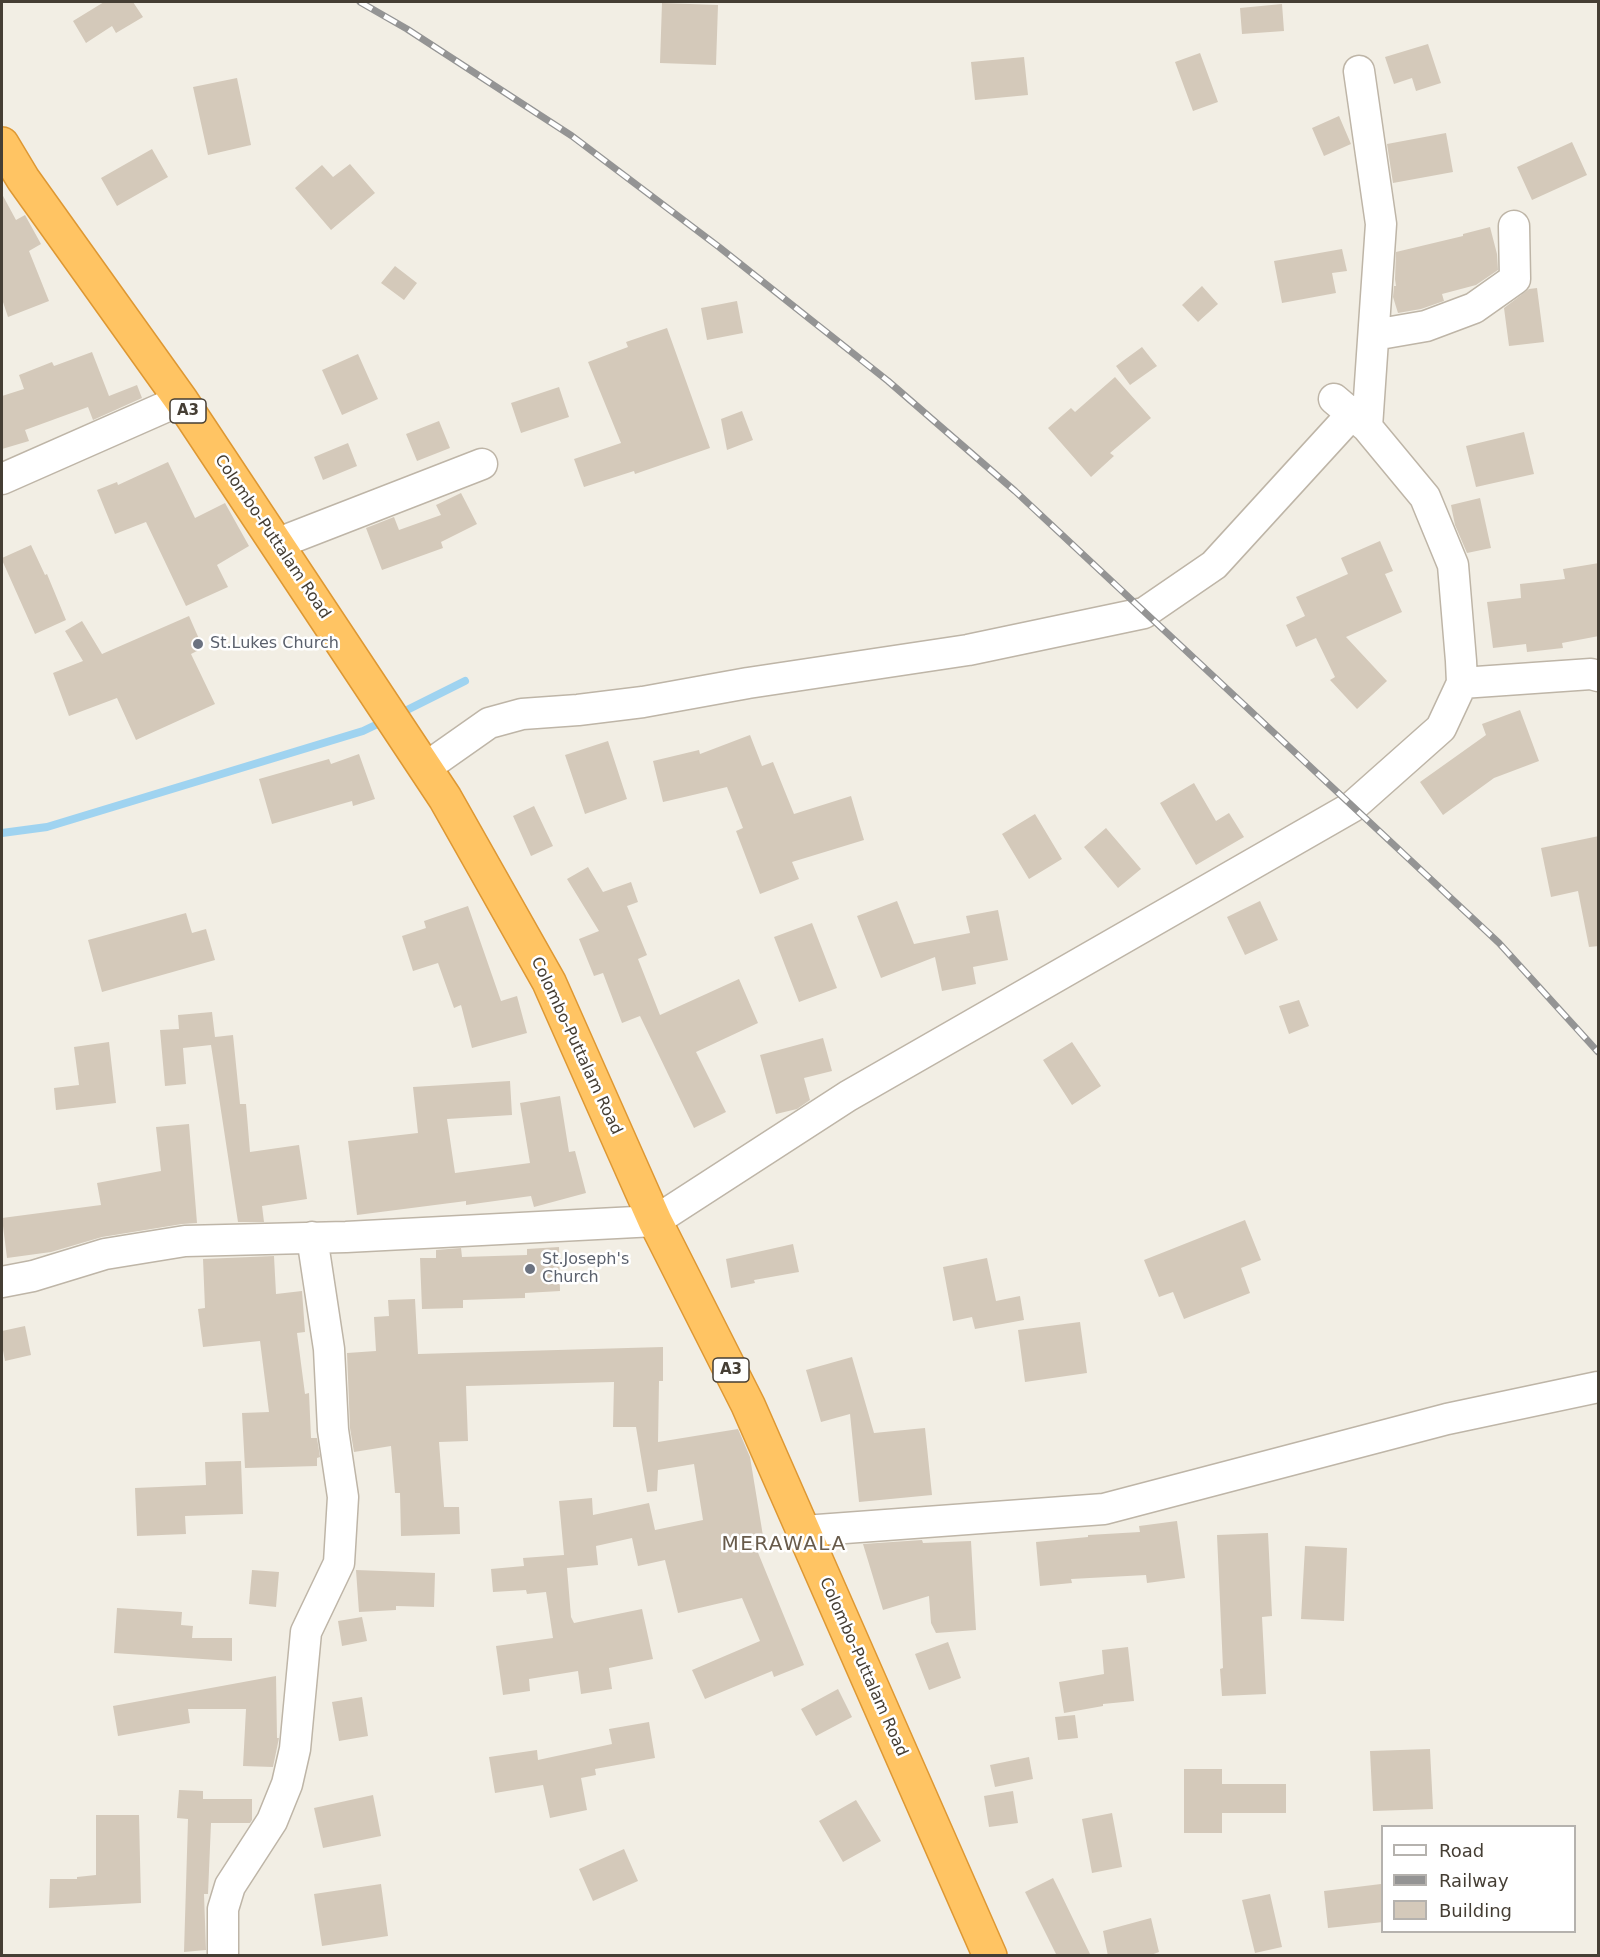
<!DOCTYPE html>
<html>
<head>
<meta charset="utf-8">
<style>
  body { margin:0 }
  #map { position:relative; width:1600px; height:1957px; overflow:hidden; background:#f2eee4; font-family:"DejaVu Sans",sans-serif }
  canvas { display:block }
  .frame { position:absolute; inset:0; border:3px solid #453e34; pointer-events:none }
  .legend { position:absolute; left:1381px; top:1825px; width:195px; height:108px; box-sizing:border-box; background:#fff; border:2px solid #b5b2ae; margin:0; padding:8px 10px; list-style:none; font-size:18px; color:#453e34 }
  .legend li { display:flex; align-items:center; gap:12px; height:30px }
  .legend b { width:30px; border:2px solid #b5b2ae }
</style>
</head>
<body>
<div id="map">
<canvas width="1600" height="1957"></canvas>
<div class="frame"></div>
<ul class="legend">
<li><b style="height:8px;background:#fff"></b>Road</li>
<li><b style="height:8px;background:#949494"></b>Railway</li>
<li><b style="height:16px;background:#d4c9ba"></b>Building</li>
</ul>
</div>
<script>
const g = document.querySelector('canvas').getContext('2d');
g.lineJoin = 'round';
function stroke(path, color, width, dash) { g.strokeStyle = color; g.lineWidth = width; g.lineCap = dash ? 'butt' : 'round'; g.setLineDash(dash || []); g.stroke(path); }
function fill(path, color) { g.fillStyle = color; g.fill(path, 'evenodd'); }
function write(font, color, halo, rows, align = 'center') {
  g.font = font + ' "DejaVu Sans",sans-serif'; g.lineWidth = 5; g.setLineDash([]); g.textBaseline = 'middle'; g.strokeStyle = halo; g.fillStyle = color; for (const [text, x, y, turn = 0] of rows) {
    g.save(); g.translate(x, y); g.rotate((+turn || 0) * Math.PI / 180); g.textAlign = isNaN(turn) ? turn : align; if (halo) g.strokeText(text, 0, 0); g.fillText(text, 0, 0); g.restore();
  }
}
stroke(new Path2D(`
  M399,714L465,681
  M2,833L47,827L363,731L386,720`), '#9fd3f0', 8);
fill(new Path2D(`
  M104,2H133L143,17L116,33L112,26L86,43L73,21Z
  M662,3L718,5L716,65L660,63Z
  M1282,4L1284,31L1242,34L1240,8Z
  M1428,44L1441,83L1416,91L1412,78L1394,84L1385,57Z
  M1200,53L1218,102L1193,111L1175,62Z
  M1024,57L1028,95L975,100L971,62Z
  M237,78L251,145L208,155L193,87Z
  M1339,116L1351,144L1324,156L1312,128Z
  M1446,133L1453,172L1393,183L1387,144Z
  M1572,142L1587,175L1532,200L1517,167Z
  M152,149L168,177L117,206L101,178Z
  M350,164L375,193L331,230L295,188L322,165L333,177Z
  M2,194L16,220L25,215L41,244L29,251L49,301L8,317L2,299Z
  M1490,227L1497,254L1498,270L1476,285L1442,294L1444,301L1421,309L1398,313L1393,297L1394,286H1396L1395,279L1396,252L1463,236V234Z
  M1342,249L1347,271L1332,273L1336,293L1282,303L1274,261Z
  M395,266L417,283L404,300L381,283Z
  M1202,286L1218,304L1198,322L1182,305Z
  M1537,288L1544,342L1509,346L1504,308L1529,289Z
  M737,301L743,333L707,340L701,308Z
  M667,328L710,448L635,474L634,471L584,487L574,459L621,443L588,362L628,347L626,342Z
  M1142,347L1157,366L1130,385L1116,366Z
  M92,352L109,396L137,385L142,398L93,420L88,407L25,430L29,441L2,449V396L24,389L19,375L52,362L54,366Z
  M358,354L378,399L342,415L322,370Z
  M1115,377L1151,418L1110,453L1114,456L1091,477L1048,428L1071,408L1075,412Z
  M559,387L569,417L521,433L511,403Z
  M742,411L753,440L727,450L721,419Z
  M439,421L450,448L417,461L406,434Z
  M1524,432L1534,474L1476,487L1466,446Z
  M348,443L357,466L323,480L314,457Z
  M168,462L195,518L225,503L249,546L217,565L228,587L186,606L146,522L115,534L97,490L117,482L118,485Z
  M461,493L477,524L441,542L443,548L382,570L366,528L394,517L399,530L441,515L436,505Z
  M1480,498L1491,548L1467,553L1455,525L1451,505Z
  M1380,541L1393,571L1385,574L1402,612L1346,637L1387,681L1357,709L1330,680L1335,677L1316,638L1296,647L1286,625L1305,616L1296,597L1348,574L1341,558Z
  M31,545L45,575L47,574L66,620L35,634L2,560V558Z
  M1599,563V636L1562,643L1563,648L1527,652L1526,644L1493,648L1487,602L1521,598L1520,584L1565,579L1563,569Z
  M189,616L203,648L191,654L215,704L136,740L117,698L69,716L53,673L83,661L65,631L82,621L102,654Z
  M1520,710L1539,761L1494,778L1443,815L1420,782L1486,735L1482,724Z
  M750,735L762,766L773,762L794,814L851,796L864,840L792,862L799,879L760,894L736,831L743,828L727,787L663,802L653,761L699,750L700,754Z
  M608,741L627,799L585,814L565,755Z
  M359,754L375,799L353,806L352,801L272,824L259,779L329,759L331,764Z
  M1194,783L1216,821L1229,813L1244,837L1196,865L1160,803Z
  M534,806L553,846L531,856L513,816Z
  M1035,814L1062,859L1029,879L1002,834Z
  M1106,828L1141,869L1118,888L1084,847Z
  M1599,836V946L1589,947L1578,891L1551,897L1541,848Z
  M588,867L603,892L631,882L638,902L627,906L647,955L638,959L660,1015L739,979L758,1023L696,1052L726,1112L694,1128L640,1016L622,1023L603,973L594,976L579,939L599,931L567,879Z
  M897,901L914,944L970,933L966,916L998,910L1008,960L973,967L976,984L942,991L935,957L881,978L857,916Z
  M1260,901L1278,940L1245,955L1227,917Z
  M468,906L501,1001L517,996L527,1033L472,1048L461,1005L454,1008L438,963L413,971L402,936L426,928L424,921Z
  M186,913L192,933L206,929L215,960L102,992L88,940Z
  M812,923L837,988L799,1002L774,937Z
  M1299,1000L1309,1026L1289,1034L1279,1006Z
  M212,1012L215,1037L233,1035L240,1104H246L250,1152L299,1145L307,1199L262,1206L264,1222H238L211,1045L183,1048L186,1084L165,1086L160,1030L179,1029L178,1015Z
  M823,1038L832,1071L804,1078L810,1100L797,1109L776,1114L760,1055Z
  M109,1042L116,1103L56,1110L54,1088L79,1085L74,1047Z
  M1072,1042L1101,1086L1072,1105L1043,1060Z
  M510,1081L512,1115L447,1119L455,1173L530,1163L520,1103L560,1096L569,1152L575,1151L586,1193L534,1207L531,1196L466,1205V1201L357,1215L348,1141L418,1133L413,1087Z
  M189,1124L197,1223L182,1224L102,1237L51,1252L7,1258L2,1218L101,1205L97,1183L161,1171L156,1127Z
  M1245,1220L1261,1260L1241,1268L1250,1293L1184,1319L1173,1292L1159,1297L1144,1260Z
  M793,1244L799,1272L754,1280L755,1283L731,1288L726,1259Z
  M559,1247L560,1291L525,1293V1298L463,1300V1308L422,1309L420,1258H436V1250L461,1248L462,1257L527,1255V1249Z
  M274,1256L276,1294L302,1291L305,1332L297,1333L305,1394L309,1393L311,1438H317L320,1457L317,1458V1466L245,1468L242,1413L269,1412L260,1341L203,1347L198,1309L205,1308L203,1259Z
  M987,1258L996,1301L1020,1296L1024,1320L975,1329L972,1317L953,1321L943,1267Z
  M415,1299L418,1354L663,1347V1381H659L658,1442L738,1429L750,1457L763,1536L752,1538L804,1665L774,1677L772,1671L705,1699L692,1670L760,1641L742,1598L678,1613L665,1560L638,1566L632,1538L596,1546L598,1565L567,1568L571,1617L574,1623L642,1609L653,1659L609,1668L612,1689L581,1694L578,1671L529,1679L530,1691L503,1695L496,1646L553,1638L546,1592L527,1594L526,1590L493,1592L491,1569L524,1566L523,1558L564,1555L559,1501L592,1498L593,1515L649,1503L655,1530L703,1520L694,1464L658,1470L657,1491L647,1492L636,1427H613L614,1382L466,1386L468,1441L439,1442L444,1507H459L460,1534L401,1536L400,1493H395L391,1446L354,1452L350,1428L347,1353L376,1351L374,1317L389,1316L388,1300Z
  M1080,1322L1087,1373L1025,1382L1018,1330Z
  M25,1326L31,1355L5,1361L2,1345V1331Z
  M852,1357L874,1433L925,1428L932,1495L859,1502L850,1414L821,1422L806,1370Z
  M241,1461L243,1514L185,1516L186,1534L137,1536L135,1488L206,1485L205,1462Z
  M1177,1521L1185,1578L1147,1583L1146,1575L1071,1579L1072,1583L1040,1586L1036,1542L1088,1537V1535L1140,1532L1139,1526Z
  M1268,1533L1272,1616L1262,1617L1266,1694L1222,1696L1220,1669L1223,1668L1217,1535Z
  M922,1540L923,1543L971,1541L976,1630L936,1633L931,1623L929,1596L883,1610L863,1544Z
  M1305,1546L1347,1548L1344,1621L1301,1619Z
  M252,1570L279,1572L276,1607L249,1604Z
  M356,1570L435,1573L434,1607L396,1606V1610L359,1612Z
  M117,1608L182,1612L181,1625L193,1626L192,1638H232V1661L114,1653Z
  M362,1617L367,1641L342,1646L338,1621Z
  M948,1642L961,1678L929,1690L915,1654Z
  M1128,1647L1134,1701L1103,1704V1706L1064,1713L1059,1682L1104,1674L1102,1650Z
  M276,1676L277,1738H279L273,1767L243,1766L246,1709H188L190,1723L118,1736L113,1706Z
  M838,1689L852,1717L816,1736L801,1709Z
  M362,1697L368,1736L339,1741L332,1702Z
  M1075,1715L1078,1738L1058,1740L1055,1717Z
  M649,1722L655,1758L595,1769L596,1775L581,1778L587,1810L550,1818L543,1785L495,1793L489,1757L537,1750L538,1760L612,1744L609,1729Z
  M1430,1749L1433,1809L1373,1811L1370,1751Z
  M1029,1757L1033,1779L995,1787L990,1765Z
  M1184,1769H1222V1784H1286V1813H1222V1833H1184Z
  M179,1790L203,1791V1799H252V1820L250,1823H211L208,1894H204L206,1950L184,1952L188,1819L177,1818Z
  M1013,1791L1018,1823L989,1827L984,1796Z
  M373,1795L381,1836L323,1848L314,1808Z
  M856,1800L881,1841L843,1862L819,1821Z
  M1112,1813L1122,1867L1092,1873L1082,1819Z
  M96,1815H139L141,1903L49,1908L50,1879H77V1877L96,1875Z
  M624,1849L638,1881L593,1901L579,1869Z
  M1053,1878L1059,1890L1091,1956H1057L1025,1892Z
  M381,1884L388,1936L322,1946L314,1894Z
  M1381,1884L1383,1922L1328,1928L1324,1891Z
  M1270,1894L1282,1947L1255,1953L1242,1900Z
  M1151,1918L1159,1952L1148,1956H1108L1103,1931Z`), '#d4c9ba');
const minor = new Path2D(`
  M1359,71L1381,224L1367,427
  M1374,335L1426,326L1474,308L1515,279L1514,226
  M2,479L181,400
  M276,544L482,464
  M1462,683L1591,674L1598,676
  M425,768L489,723L522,714L578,710L643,702L748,683L968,650L1144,613L1214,565L1352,414
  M2,1282L33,1276L105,1254L185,1241L346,1237L655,1221L848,1096L1352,807L1441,728L1462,683L1461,661L1453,565L1425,497L1367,427L1334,399
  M804,1531L1104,1509L1447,1419L1598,1387
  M223,1956V1909L230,1886L272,1821L287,1784L295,1749L306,1632L339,1563L343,1497L333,1430L329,1349L312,1237`);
const highway = new Path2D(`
  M2,144L23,179L181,400L445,798L549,982L655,1221L748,1405L990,1956`);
stroke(minor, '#beb5a7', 33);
stroke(highway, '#de9833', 36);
stroke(minor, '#fff', 30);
stroke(highway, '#ffc463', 33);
const rail = new Path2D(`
  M360,2L407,29L572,136L719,247L888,381L1015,491L1499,943L1598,1052`);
stroke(rail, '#949494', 7);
stroke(rail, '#fff', 4.5, [14]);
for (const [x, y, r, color] of [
  [198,644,6,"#6b7280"],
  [530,1269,6,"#6b7280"]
]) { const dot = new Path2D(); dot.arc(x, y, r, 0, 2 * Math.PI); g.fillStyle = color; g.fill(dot); stroke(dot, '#fff', 2); }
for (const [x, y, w] of [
  [188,411,36],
  [731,1370,36]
]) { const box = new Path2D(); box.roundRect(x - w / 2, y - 12, w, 24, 4.5); g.fillStyle = '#fff'; g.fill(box); stroke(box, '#453e34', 1.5); }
write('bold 15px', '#453e34', null, [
  ["A3",188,411],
  ["A3",731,1370]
]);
write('16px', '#453e34', '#fff', [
  ["Colombo-Puttalam Road",272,537,56],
  ["Colombo-Puttalam Road",576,1046,65],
  ["Colombo-Puttalam Road",863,1667,66]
]);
write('16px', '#5b616d', '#fff', [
  ["St.Lukes Church",210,644],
  ["St.Joseph's",542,1260],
  ["Church",542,1278]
], 'left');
g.letterSpacing = '1.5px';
write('20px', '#685b4b', '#fff', [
  ["MERAWALA",784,1545]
]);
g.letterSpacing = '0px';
</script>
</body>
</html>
